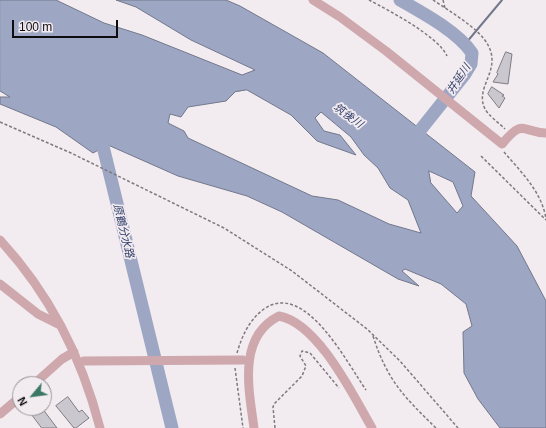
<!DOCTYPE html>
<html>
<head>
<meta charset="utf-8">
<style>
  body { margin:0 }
  #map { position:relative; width:546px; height:428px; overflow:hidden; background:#f2ebf0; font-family:Helvetica,sans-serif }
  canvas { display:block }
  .north { position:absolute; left:12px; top:376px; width:40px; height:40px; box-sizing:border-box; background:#f2ebf0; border:1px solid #979296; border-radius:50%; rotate:241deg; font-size:11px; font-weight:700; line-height:16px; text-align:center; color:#0e0c0e }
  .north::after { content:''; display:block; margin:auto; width:14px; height:18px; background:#3a7865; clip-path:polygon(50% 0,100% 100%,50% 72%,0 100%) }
  .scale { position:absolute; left:12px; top:20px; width:106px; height:18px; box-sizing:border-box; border:2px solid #0e0c0e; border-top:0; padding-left:5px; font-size:12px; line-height:14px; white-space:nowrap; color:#0e0c0e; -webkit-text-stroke:3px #f2ebf0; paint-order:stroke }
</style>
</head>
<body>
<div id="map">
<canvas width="546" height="428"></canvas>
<div class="north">N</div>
<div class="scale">100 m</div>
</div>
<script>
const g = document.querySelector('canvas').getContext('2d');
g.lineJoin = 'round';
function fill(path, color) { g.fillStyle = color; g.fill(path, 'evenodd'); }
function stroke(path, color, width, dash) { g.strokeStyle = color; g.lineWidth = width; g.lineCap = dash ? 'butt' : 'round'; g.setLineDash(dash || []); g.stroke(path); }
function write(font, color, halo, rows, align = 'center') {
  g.font = font + ' Helvetica,"Noto Sans JP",sans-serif'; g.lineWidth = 3.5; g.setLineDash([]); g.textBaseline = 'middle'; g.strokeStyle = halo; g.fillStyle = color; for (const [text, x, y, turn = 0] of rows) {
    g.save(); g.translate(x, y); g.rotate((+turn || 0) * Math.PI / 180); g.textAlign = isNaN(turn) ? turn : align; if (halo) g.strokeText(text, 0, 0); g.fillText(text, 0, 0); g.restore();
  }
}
const water = new Path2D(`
  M0,0H56L104,23L142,35L242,75L255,70L191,40L136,7L116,0H226L240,6L323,53L475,172L471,196L517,246L546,301V428H500L478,399L464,373L463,332L472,326L466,304L441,284L405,269L402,271L419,286L398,279L282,212L247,196L178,176L108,145L93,153L56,127L0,104V97H10L0,91ZM247,90L291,115L317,141L356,155L340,135L324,131L315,118L321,112L351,137L364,155L378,168L390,188L408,200L421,233L389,224L338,200L312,196L188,138L184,131L168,123L170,114L181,117L188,107L226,101L235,92ZM429,171L453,182L463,206L457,213L431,183Z`);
fill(water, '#9da6c2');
stroke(water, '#72788c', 1);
stroke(new Path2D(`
  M466,43L502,0`), '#72788c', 2);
stroke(new Path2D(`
  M400,0C423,13 458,32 472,53L471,64L465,74L410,143
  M99,130L172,428`), '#9da6c2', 13);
const building = new Path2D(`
  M506,52L512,54L508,84L493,82L498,74L497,73Z
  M492,87L504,95L502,96L505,98L499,108L488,94Z
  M68,397L79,412L82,410L89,418L76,428H74L56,406Z
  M27,408H42L57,428H42Z`);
fill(building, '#cac7ce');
stroke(building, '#7e7c82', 1);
stroke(new Path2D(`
  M369,0C388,10 438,36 447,56
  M433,0C449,11 479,28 488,45C502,71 474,87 485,109C489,116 499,123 505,129
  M443,0L445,8
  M0,122L71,153L224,228L292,271L367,329L400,361L458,428
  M504,152C521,172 542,192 546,219
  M481,156L546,220
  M373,336C387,380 404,397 436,428
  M237,353C242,336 249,320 264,309C305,280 347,363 366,390
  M235,368L243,428
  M275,428L273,407L274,404L302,376L306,366L300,356L302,351L310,353L339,388`), '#7e7a7d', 1.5, [3, 2]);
stroke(new Path2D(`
  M313,0L340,17L386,51L502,144C524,118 521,132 546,133
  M0,240C49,293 82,358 100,428
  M0,284L38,314L60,325
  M34,384L62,359L74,352
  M0,414L20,397
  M254,428C249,390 237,337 279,316C318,323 353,395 372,428`), '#cea8ad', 9);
stroke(new Path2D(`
  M84,361L243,360`), '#cea8ad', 9);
write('italic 11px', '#35426b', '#f2ebf0', [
  ["井延川",459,79,-56],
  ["筑後川",348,116,36],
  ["原鶴分水路",123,231,76]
]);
</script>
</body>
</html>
